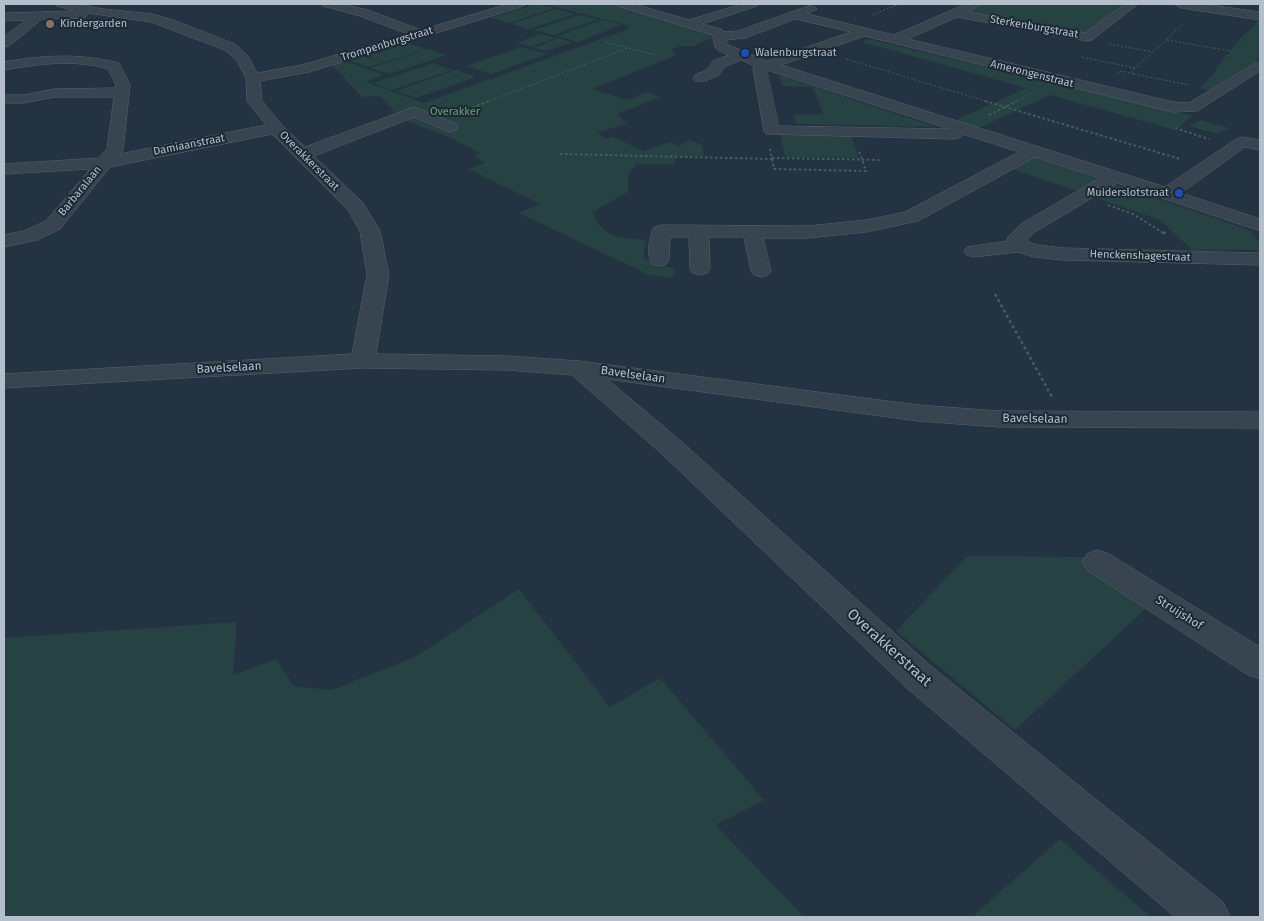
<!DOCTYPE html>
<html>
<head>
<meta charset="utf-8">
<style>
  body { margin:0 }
  #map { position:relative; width:1264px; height:921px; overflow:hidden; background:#243341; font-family:"Fira Sans",sans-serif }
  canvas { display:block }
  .frame { position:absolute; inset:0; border:5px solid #b4bfcb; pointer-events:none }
</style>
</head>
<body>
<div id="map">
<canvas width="1264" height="921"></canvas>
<div class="frame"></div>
</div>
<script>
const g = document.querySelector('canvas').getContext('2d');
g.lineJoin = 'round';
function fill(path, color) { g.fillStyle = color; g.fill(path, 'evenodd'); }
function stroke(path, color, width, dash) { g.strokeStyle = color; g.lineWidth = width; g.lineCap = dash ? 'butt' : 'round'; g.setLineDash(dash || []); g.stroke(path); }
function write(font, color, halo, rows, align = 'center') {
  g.font = font + ' "Fira Sans",sans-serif'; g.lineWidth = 4; g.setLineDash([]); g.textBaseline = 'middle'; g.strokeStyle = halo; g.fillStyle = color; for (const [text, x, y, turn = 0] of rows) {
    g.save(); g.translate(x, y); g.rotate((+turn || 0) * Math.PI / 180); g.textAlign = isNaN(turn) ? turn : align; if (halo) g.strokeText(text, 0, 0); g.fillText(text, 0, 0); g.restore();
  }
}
fill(new Path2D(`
  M537,4L555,8L509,23L491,18Z
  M543,4H616L717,33L719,36L698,43L696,46H680L671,50L677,55L592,89L627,100L647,92L661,97L617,114L627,123L597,133L606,139L612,137L645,151L670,142L679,146L690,140L702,145L704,156H677L674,164H637L628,174V192L592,212C605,240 619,237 646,240L643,258L675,269L672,278L649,275L519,213L540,204L468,169L485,163L474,156L480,153L447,136L391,115L395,113L380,96L362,97L329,62L338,59L384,75L366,82L424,103L626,30L630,26Z
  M982,4H1127L1084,35L963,12Z
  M556,9L575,14L529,29L511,24Z
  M579,15L599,19L553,35L534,30Z
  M1260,18V56L1258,60L1209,90L1201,88Z
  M602,20L622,25L577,42L557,36Z
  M541,34L555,38L530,47L516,43Z
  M558,38L572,42L547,51L533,48Z
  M869,39L1193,116L1175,130L1050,95L977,129L954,121L1026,88L862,42Z
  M408,43L427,49L369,67L350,61Z
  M521,47L547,54L491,74L465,66Z
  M428,49L447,55L389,74L370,68Z
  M433,63L452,70L392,90L373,83Z
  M456,70L476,77L416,98L396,91Z
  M779,75L936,127L796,124L793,115L823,114L813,87L783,86Z
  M1200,120L1229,128L1218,134L1189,126Z
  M780,134L851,135L859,158L785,157Z
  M1035,157L1249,230L1260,242V250H1192L1160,220L1013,169Z
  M967,556L1086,557L1154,601L1015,730L896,631Z
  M519,589L610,707L660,678L764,800L716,825L804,917H4V638L237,622L233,675L276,659L294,686L331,690L415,657Z
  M1060,839L1151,917H972Z`), '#264242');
const minor = new Path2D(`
  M55,4H76L103,9L152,14L173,20L235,44L248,56L257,73L302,65L408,34L360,16L323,6L321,4H341L368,10L421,30L508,4H526L524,6L309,72L260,81L262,101L282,125L305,147L414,107L456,124L458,127L456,130L450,132L414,117L314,156L363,203L380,231L389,275L376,354L507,356L579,361L918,405L999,411L1260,412V428L999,427L918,421L607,379L682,442L932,667L1223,902L1230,917H1175L908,689L662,454L572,375L507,370L363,368L4,388V374L352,354L367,275L360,231L348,210L272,134L110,167L60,229L37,240L4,247V235L24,231L46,221L90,169L4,174V164L99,158L107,149L114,97H54L24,103H4V95H24L54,89L115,88L116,85L108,69C74,59 39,64 4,70V62C43,55 80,53 119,63L130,85L123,150L120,154L266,125L247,101L246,78L237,61L225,50L151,22L87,13L86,17L82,18L42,19L9,46L4,47V37L26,20L4,21V13L75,11L57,6Z
  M616,4H634L689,20L742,4H759L757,6L702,24L721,29L724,32L738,31L811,5L817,9L807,14L894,35L966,4L979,5L968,12L1085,33L1125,4H1138L1092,40L1087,41L957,17L908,39L1173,102L1189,103L1255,63L1260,62V71L1197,111L1173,112L865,36L781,65L1165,187L1236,139L1242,137L1260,140V150L1245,147L1181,193L1260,219V231L1117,183L1035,232L1027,239L1029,242L1037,245L1063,248L1260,253V265L1063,260L1034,257L1018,252L974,257L967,255L964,251L967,247L1008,241L1007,238L1021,224L1100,178L1035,157L918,221L866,232L808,238H763L771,271L768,275L761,277L754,275L751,271L744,237H709L710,269L707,273L700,275L693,273L690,269L689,237H670L669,260L666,264L659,266L652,264C646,257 649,235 654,227L661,225L808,226L866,220L905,212L1019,152L963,134L961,137L955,139L766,134L764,131L753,68L755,66L741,60L724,67L719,75L705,81H695L693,78L695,75L708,69L713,61L729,55C713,49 715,49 713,35L618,6ZM796,19L851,32L767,61L726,44V40L745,38ZM767,70L949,129L779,126Z
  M1175,4H1203L1260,12V20L1181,8Z
  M1098,550L1109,554L1260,647V679L1248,675L1087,570L1082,562L1087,554Z`);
stroke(minor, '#56626e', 1);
stroke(new Path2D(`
  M872,15L899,4
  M1167,40L1231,51
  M606,42L655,55
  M1109,44L1153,52
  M1082,57L1135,68
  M846,59L989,102
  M1217,68L1247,32
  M1117,74L1121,71L1134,74L1132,71L1183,24
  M1134,74L1189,85
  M487,102L628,48
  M1015,102L1032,93`), '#445e5e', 1, [2, 2]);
stroke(new Path2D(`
  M985,101L1180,159
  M463,111L490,101
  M989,115L1017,101
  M1175,128L1209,139
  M560,154L772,159L770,148
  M772,158L882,160
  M772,159L774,169L866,171L859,151
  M1108,205L1133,214L1165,234`), '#445e5e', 2, [2.5, 2.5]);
stroke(new Path2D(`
  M1163,232L1167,235
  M995,294L1052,397`), '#445e5e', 2.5, [3, 3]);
fill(minor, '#384551');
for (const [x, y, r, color] of [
  [50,24,5,"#8d6e63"],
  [745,53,5,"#1a4fb4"],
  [1179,193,5,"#1a4fb4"]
]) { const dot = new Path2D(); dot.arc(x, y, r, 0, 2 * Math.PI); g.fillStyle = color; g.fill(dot); stroke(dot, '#1d2a36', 2); }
write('11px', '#b4bfcb', '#1d2a36', [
  ["Kindergarden",60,24],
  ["Walenburgstraat",755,53],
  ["Muiderslotstraat",1169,193,"right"]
], 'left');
write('11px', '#b4bfcb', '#1d2a36', [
  ["Sterkenburgstraat",1034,27,10],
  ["Trompenburgstraat",387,44,-17],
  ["Amerongenstraat",1032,74,14],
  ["Damiaanstraat",189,145,-11],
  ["Overakkerstraat",309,161,45],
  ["Barbaralaan",80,191,-51],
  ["Henckenshagestraat",1140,256,2]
]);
write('11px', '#6a9e71', '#1d2a36', [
  ["Overakker",455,112]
]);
write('12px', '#b4bfcb', '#1d2a36', [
  ["Bavelselaan",229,368,-3],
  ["Bavelselaan",633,375,8],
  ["Bavelselaan",1035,419,1],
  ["Struijshof",1179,613,32]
]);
write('15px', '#b4bfcb', '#1d2a36', [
  ["Overakkerstraat",889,648,42]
]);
</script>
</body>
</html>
